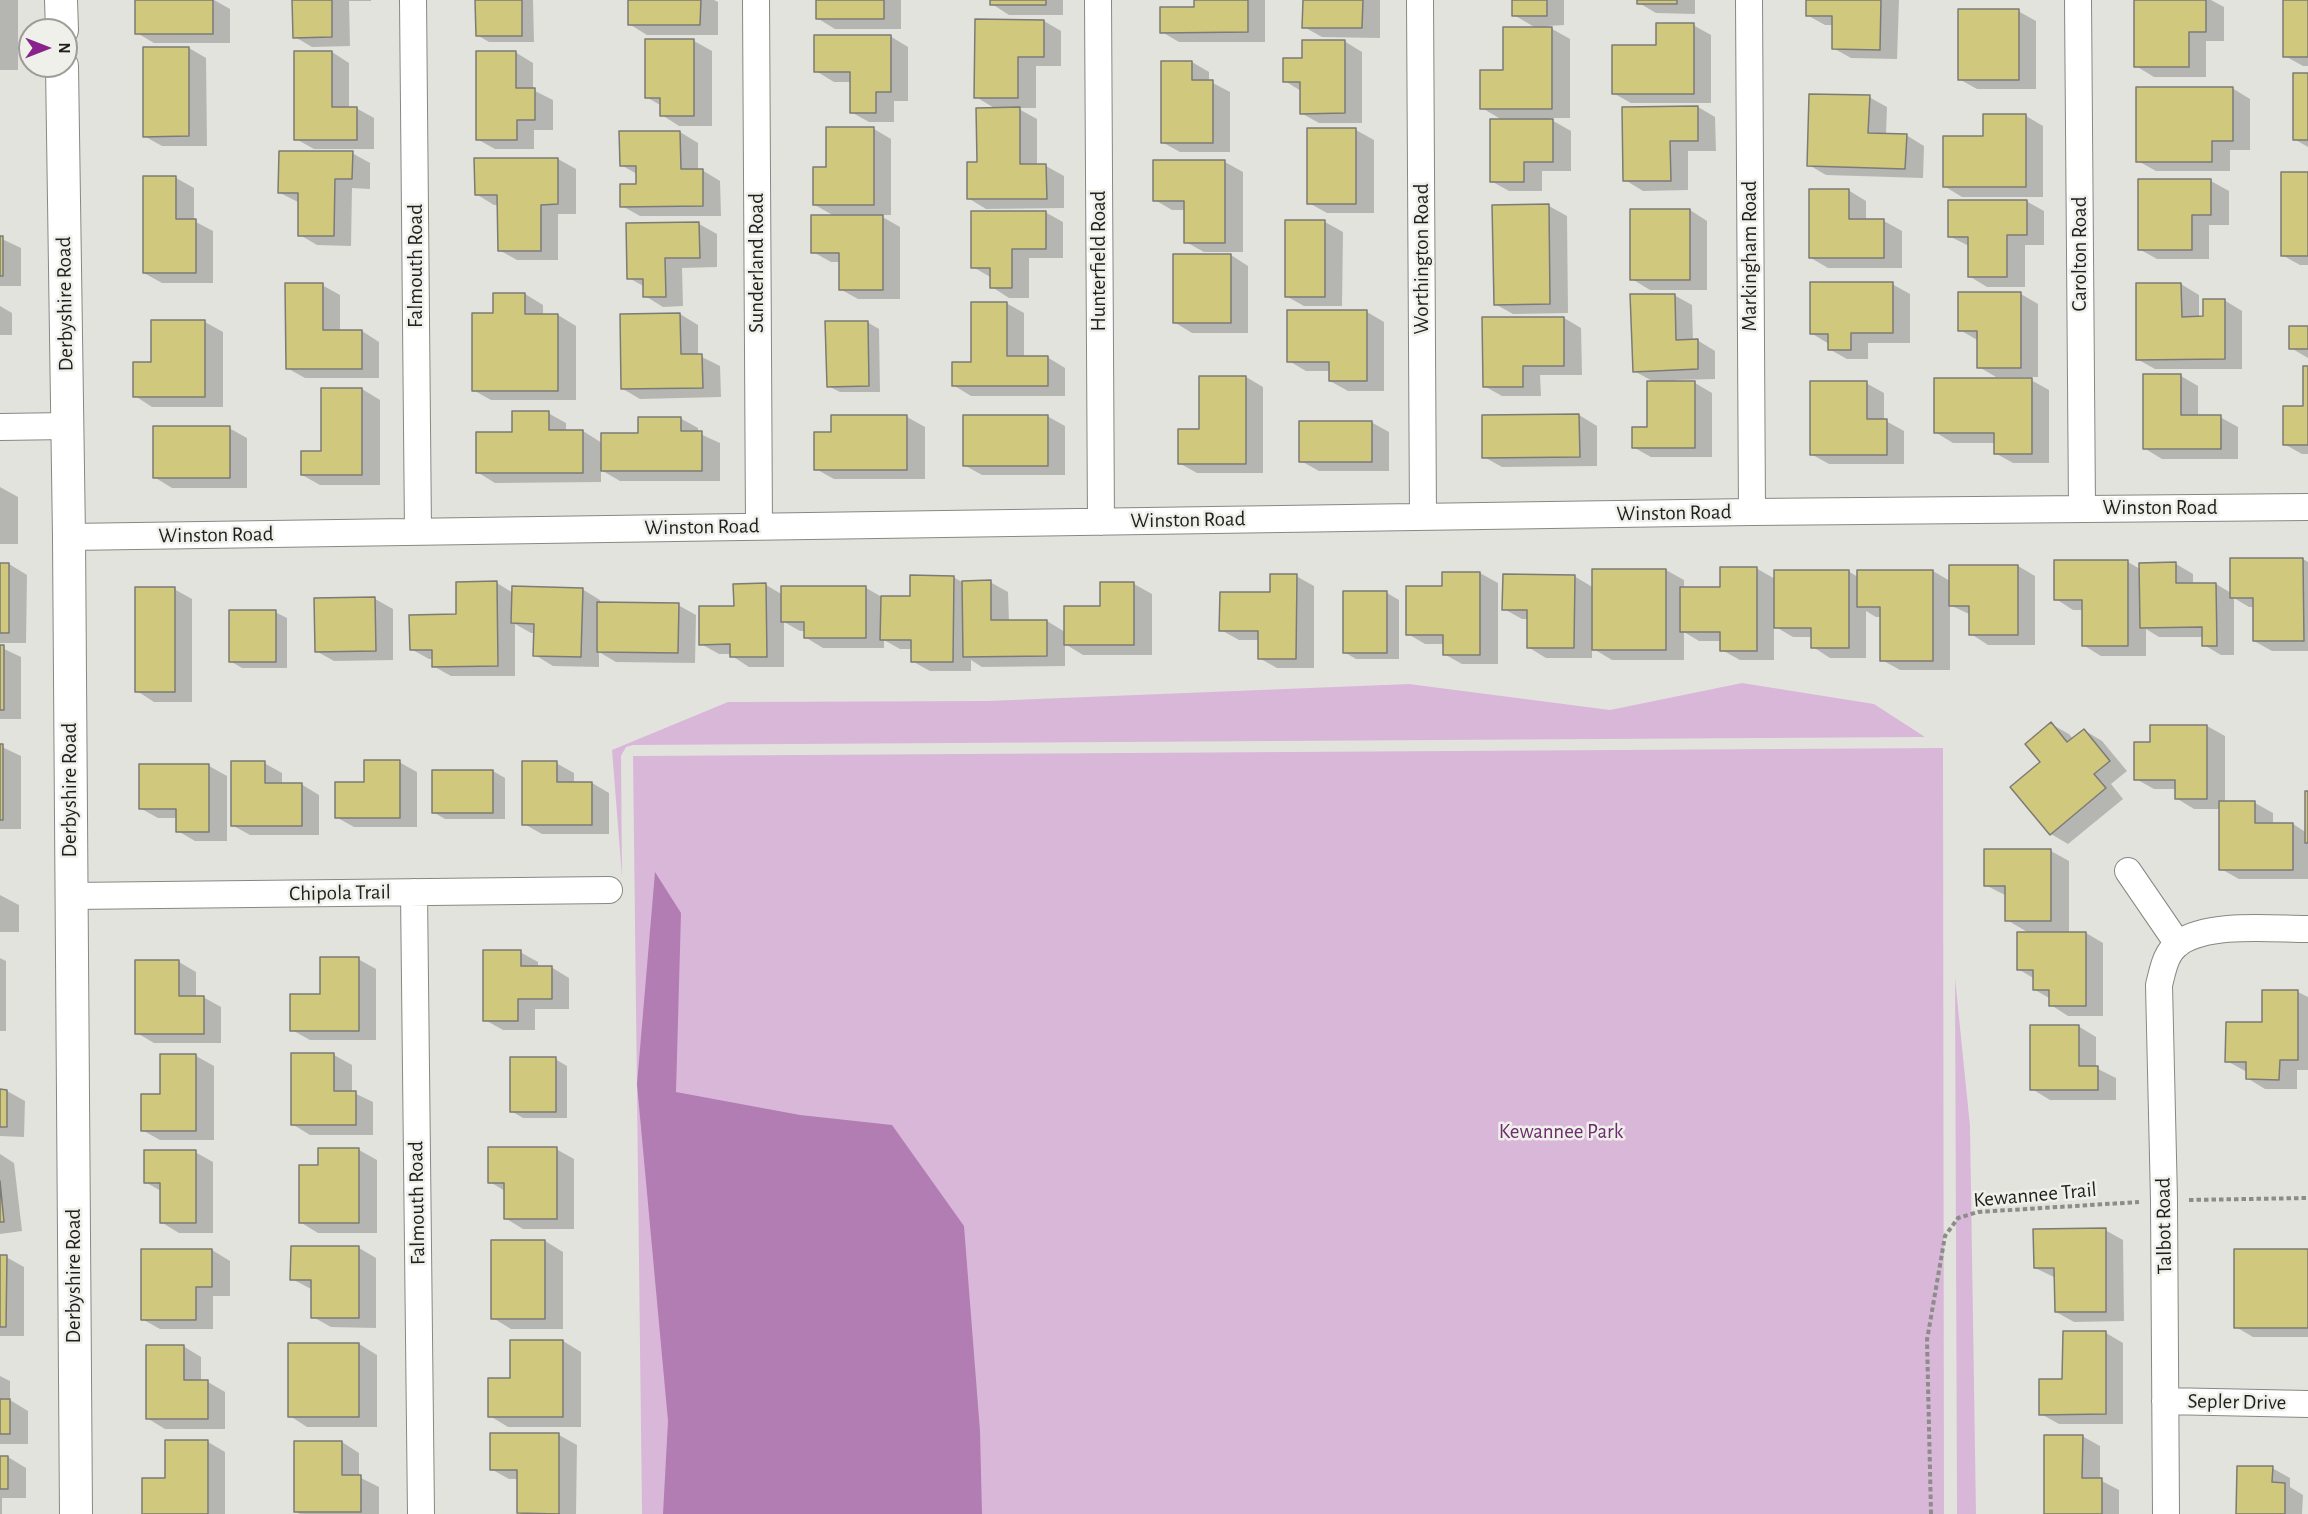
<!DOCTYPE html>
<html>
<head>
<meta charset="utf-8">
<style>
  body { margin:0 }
  #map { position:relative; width:2308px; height:1514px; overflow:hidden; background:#e3e3de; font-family:"Alegreya Sans",sans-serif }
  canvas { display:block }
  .north { position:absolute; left:18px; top:18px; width:60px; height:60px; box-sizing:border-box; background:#f0f0eb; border:2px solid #9d9c99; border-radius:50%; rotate:90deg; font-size:16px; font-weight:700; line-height:24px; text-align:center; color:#201f1e }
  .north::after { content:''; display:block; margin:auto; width:21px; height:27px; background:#88238b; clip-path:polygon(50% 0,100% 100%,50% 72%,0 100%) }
</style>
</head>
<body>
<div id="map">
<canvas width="2308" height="1514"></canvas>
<div class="north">N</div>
</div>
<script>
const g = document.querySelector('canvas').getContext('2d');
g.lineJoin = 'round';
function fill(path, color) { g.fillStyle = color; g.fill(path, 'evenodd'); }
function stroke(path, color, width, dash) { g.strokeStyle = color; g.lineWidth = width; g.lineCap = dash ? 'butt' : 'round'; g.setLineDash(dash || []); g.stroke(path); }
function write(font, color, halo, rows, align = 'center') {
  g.font = font + ' "Alegreya Sans",sans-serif'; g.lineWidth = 5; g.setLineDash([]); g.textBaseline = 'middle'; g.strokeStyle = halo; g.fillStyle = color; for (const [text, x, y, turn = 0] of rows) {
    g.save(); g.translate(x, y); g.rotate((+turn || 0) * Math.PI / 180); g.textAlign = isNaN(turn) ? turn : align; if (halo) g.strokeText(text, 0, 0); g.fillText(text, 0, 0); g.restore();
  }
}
fill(new Path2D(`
  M1742,683L1874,704L1925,737L633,745L626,747L621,756L622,877L612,750L728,702L987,701L1409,684L1610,710Z
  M1943,748L1944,1514H642L633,756Z
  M1955,978L1970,1126L1976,1514H1957Z`), '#d9b7d9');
fill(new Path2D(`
  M655,872L681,913L676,1092L800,1115L892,1125L964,1226L980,1431L982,1514H663L668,1421L637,1084Z`), '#b17db2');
fill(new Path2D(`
  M0,0H18V70H0Z
  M137,0H214L230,9V43H154L137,33Z
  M294,0H371V1H349L350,46L312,47L295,37Z
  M477,0H533L534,42H489L477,35Z
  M629,0H714L718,2V35H647L629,24Z
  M817,0H901V29H835L817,18Z
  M992,0H1063V15H1009L992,4Z
  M1195,0H1265V42H1179L1162,32L1195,8Z
  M1304,0H1380V38L1322,37L1304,27Z
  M1513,0H1564V25L1547,26L1570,39V118H1548L1571,131V171H1542V191H1509L1491,181L1504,121L1482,108L1536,28L1514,15Z
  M1639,0H1695V14L1656,13L1639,3Z
  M1808,0H1899L1897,59L1851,58L1833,48L1834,25H1825L1807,15Z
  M2136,0H2211L2224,7V41H2206V77H2154L2136,66Z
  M2285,0H2308V66H2303L2285,56Z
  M2018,11L2036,21V89H1977L1959,79Z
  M1044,21L1061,31V66H1036V108H1017L1037,119V166H1046L1064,176V208L986,209L968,198L996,109L976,97Z
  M1693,25L1711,35V103H1631L1613,93L1657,46Z
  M890,36L908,47V101H894V122H869L851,112V82H834L816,71Z
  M646,41H694L712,51V126H679L662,115V106L646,97Z
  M1344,41L1362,52V123H1319L1301,113V91L1285,81L1303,59Z
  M189,48L206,58L207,146H162L144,136Z
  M332,52L349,63V108H356L374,118V149H314L296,139Z
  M515,52L533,63V90L553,100V130H534V149H495L477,139Z
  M1192,62L1209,72V81L1230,92V152H1180L1162,142Z
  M2308,75V147L2294,139Z
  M2232,88L2250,99V150H2230V171H2156L2138,161Z
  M1869,97L1887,107L1886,135H1906L1924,146L1923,178L1826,175L1809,165Z
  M1698,107L1715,117L1716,151H1688V190L1643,191L1625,180Z
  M2026,116L2043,126V197H1962L1944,186L1985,137Z
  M874,129L891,139V215H879L900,227V299H858L840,289V262H831L813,252L836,217L815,205L827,169Z
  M1356,130L1374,140V213H1327L1309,203Z
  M680,132L698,143V170H702L720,181L721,216H640L622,206L637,186V174L621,165Z
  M352,153L370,163V189L352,188L351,246L317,245L300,235V203L280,193Z
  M476,159H558L576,169V214H558V260H517L499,250V205H494L476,194Z
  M1225,162L1243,172V252H1204L1186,242V210H1172L1155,200Z
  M2308,174V265H2300L2282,255Z
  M176,178L194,188V221L213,231V283H162L144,273Z
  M2211,181L2229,191V225H2209V259H2157L2139,249Z
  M1848,190L1866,201V221H1884L1902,231V268H1828L1811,258Z
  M2026,201L2044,211V245H2025V287H1987L1969,276V246L1949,236Z
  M1549,206L1567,216L1568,313L1513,314L1495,304Z
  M1690,210L1707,221V290H1650L1632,279Z
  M1045,212L1063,222V258H1029V298H1009L992,287V278L973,267Z
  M1325,222L1343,232L1342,306H1304L1286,296Z
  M699,224L717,234V267L682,268L683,306L663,307L645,296V287L629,278Z
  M0,238L21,248V286H0Z
  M1231,255L1248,266V333H1192L1174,322Z
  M1892,284L1910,294V343H1868V359H1847L1829,349V344L1811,333Z
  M2181,284L2199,295V318H2205L2224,300L2242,311V369H2155L2137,359V285Z
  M322,285L340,295V331H362L379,342V378H305L287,368Z
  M525,294L543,305V315H558L576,326V400H491L473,390L494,314Z
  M2021,294L2038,304V377H1996L1979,367V341L1960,330Z
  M1674,295L1692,305L1693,341L1697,340L1715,351V379L1676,380V383H1695L1712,393V457H1651L1633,447L1648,429L1656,383L1634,371Z
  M1006,303L1024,313V357H1047L1065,368V396H971L953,385L972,363Z
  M0,306L12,313V335H0Z
  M1367,312L1384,322V391H1348L1330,381V371H1306L1289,361Z
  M680,314L698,325V355L720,366L721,397L640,399L623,389Z
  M1564,318L1581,328L1582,375H1540L1541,396H1502L1484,386Z
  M205,322L223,332V407H152L135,396L152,363Z
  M867,322L879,329L880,392H840L828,386Z
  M2308,328V358L2291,348Z
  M2308,367V454H2302L2284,444L2304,407Z
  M2181,376L2198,386V417H2220L2238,427V459H2162L2144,448Z
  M1246,377L1263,387V473H1197L1179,463L1201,431Z
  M2031,380L2049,390V463H2013L1995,453V443H1953L1935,432Z
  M1866,383L1884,393V420L1904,431V464H1829L1811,454Z
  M362,389L380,400V485H320L302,475L323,452Z
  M548,413L566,423V431H583L602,443L639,435L680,418L698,428V433L720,443V481H620L601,470V482L495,483L477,472L513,434Z
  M1579,415L1597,426V466L1502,467L1484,457Z
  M1047,416L1065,426V475H982L964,465Z
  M907,417L925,427V479H834L816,469L832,434Z
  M1371,422L1389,432V471H1319L1301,461Z
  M229,428L247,438V488H172L154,477Z
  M0,487L18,497V544H0Z
  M2303,559L2308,562V651H2272L2254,641V607H2249L2234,598V655H2221L2204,645L2203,637H2159L2146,629V656H2101L2083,645V610H2073L2056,599L2128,562L2140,569L2176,564L2193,574V585L2216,584L2231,593Z
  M0,564H9L27,575L26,643H0Z
  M2018,566L2035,576V645H1988L1971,634V615L1950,605V670H1900L1882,660V617H1876L1866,611V658H1830L1813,647V637H1793L1774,626V660H1740L1722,650V641H1699L1684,632V660H1612L1592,648V658H1546L1528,647V619H1522L1504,609L1574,576L1594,588V570H1666L1684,580V588H1721L1756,568L1775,579L1848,571L1858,577L1933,571L1950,581Z
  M1480,573L1498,583V664H1462L1444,654V644H1425L1408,634L1444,587Z
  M1296,576L1314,586V668H1277L1259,658V640H1239L1221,630Z
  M953,577L962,582H990L1008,592L1009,622L1047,621L1065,632L1102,608V584H1134L1152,594V655H1083L1065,644V666L982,667L971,660V671H930L912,661V649H900L884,640V648H823L805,637V631H800L784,622V667H749L732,656V654H719L701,644L735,607L766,585L783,595L866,588L882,597H911Z
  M497,583L513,593L582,589L600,600V604L678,605L696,615L695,663L616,662L599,652V667L553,666L535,655V633H531L515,624V676H451L433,666V659H429L411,649L458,616Z
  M174,589L192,599V702H154L137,691Z
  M1387,593L1399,600V659H1356L1344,652Z
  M375,599L393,609V660L334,661L316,651Z
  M275,612L287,618V668H242L230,661Z
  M0,647L21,657V719H0Z
  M2051,724L2069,734L2073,739L2084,730L2102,741L2127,771L2111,784L2123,799L2068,844L2051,834L2042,762Z
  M2207,726L2225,736V803H2255L2273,813V824H2293L2307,833L2308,793V879H2239L2221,869V809H2194L2176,798V789H2154L2136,779L2151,744Z
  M0,746L21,756V829H0Z
  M399,762L417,772V827H354L336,817L366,783Z
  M264,763L282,773V784H301L319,795V835H250L232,825Z
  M556,763L574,773V783H592L609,793V834H542L524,824Z
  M209,766L227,776V841H195L178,831V818H158L140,808Z
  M493,771L505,778V819H445L433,812Z
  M2051,851L2069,861V933H2086L2103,943V1016H2068L2051,1005V999L2035,990V979L2018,969L2029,933L2007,920V896L1985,885Z
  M0,865V895L19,905V932H0Z
  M520,952L538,962V967H551L569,978V1009H535V1030H503L485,1020Z
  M0,958L6,961V1031H0Z
  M358,959L376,969V1040H310L292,1030Z
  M179,962L196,972V997H203L221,1007V1043H154L137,1033Z
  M2298,992L2308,997V1070H2297V1089H2265L2247,1078V1072L2227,1061Z
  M2078,1026L2096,1037V1068L2116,1078V1100H2050L2032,1089Z
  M334,1055L352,1065V1092L373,1102V1135H310L292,1124Z
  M161,1056H196L214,1066V1140H160L142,1130L161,1095Z
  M555,1059L567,1066V1118H523L511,1111Z
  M0,1091H7L25,1101L24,1137L0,1136Z
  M556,1149L574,1159V1229H523L505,1218V1191L490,1182Z
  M320,1150H359L377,1160V1233H318L300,1222L320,1167Z
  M195,1152L213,1162V1233H179L161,1222V1191L145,1182Z
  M0,1154L14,1163L22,1231L0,1234Z
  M2105,1230L2123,1240L2124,1321L2074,1322L2056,1312V1278L2035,1268Z
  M545,1241L563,1252V1329H511L493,1318Z
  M359,1248L376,1258V1328L331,1327L313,1317V1290L292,1279Z
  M212,1250L230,1261V1296H213V1329H160L142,1319Z
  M2308,1251V1337H2253L2236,1327Z
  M0,1257H6L24,1267V1336H0Z
  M2106,1333L2123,1343V1424H2059L2041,1414L2063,1380Z
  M511,1341H563L581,1352V1427H508L490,1416L511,1380Z
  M290,1344H359L377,1355V1427H307L290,1416Z
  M183,1346L201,1357V1382H208L225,1392V1429H165L147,1418Z
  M0,1376L10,1381V1400L28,1411V1444H0Z
  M559,1435L577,1445L576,1514H521L518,1512V1479H509L491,1469Z
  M2082,1436L2100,1446V1480L2119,1490V1514H2046Z
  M208,1442L225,1452V1514H143L167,1480Z
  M342,1442L359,1453V1477L379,1487V1514H300L296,1512Z
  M0,1457H8L26,1468V1498H2V1514H0Z
  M2272,1468L2290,1478V1487L2303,1495L2302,1514H2238Z`), '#0003');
const building = new Path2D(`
  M135,0H213V34H135Z
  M292,0H332V37L293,38Z
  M475,0H522V36H476Z
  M628,0H701L700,25H628Z
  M816,0H884V19H816Z
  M990,0H1046V5H990Z
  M1194,0H1248V32L1160,33V7H1194Z
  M1303,0H1363L1362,28H1302Z
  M1512,0H1547V16H1512Z
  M1637,0H1677V4H1637Z
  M1806,0H1881L1880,50L1832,49V16H1806Z
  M2134,0H2206V32H2189V67H2134Z
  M2283,0H2308V57H2283Z
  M1958,9H2019V80H1958Z
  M975,19L1044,20V57H1018V98H974Z
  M1656,23H1694V94H1612V45H1656Z
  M1503,27H1552V109H1480V70H1503Z
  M814,35H891V92H876V113H850V72H814Z
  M645,39H694V116H660V98H645Z
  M1302,40H1345V113L1300,114V82H1283V58H1302Z
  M143,47H189V136L143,137Z
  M294,51H332V107H357V140H294Z
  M476,51H516V88H535V120H517V140H476Z
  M1161,61H1192V80H1213V143H1161Z
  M2293,73H2308V140H2293Z
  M2136,87H2233V141H2212V162H2136Z
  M1809,94L1870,95L1868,133L1907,134L1905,169L1807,166Z
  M1698,106V141H1670L1671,181H1623L1622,107Z
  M1020,107V164H1046L1047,199H967V162H977L976,108Z
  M1983,114H2026V187H1943V136H1983Z
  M1490,119H1553V162H1524V182H1490Z
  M826,127H874V205H813V167H826Z
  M1307,128H1356V204H1307Z
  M619,131H680L681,169H703V206L620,207V184H636V166H620Z
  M279,151H353L352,179H335L334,236H298V193H278Z
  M474,158H558V204L541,205V251H498L497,195H475Z
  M1153,160H1225V243H1184V201H1153Z
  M2281,172H2308V256H2281Z
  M143,176H176V219H196V273H143Z
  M2138,179H2211V215H2192V250H2138Z
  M1809,189H1849V219H1884V258H1809Z
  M1948,200H2027V235H2007V277H1968V237H1948Z
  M1549,204L1550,304L1494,305L1492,205Z
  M1630,209H1690V280H1630Z
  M971,211H1046V249H1012V288H990V268H971Z
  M811,215H883V290H839V253H811Z
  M1285,220H1325V297H1285Z
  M699,222L700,258H665L666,297H643V279H627L626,223Z
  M0,236H3V276H0Z
  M1173,254H1231V323H1173Z
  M1810,282H1893V333H1851V350H1828V334H1810Z
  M285,283H323V330H362V369H286Z
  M2136,283H2181L2182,317L2203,316V299H2225V359L2136,360Z
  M1958,292H2021V368H1977V331H1958Z
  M493,293H525V314H558V391H472V313H493Z
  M1630,294H1675L1676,340L1698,339V369L1633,372Z
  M971,302H1007V356H1048V386H952V362H971Z
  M1287,310H1367V381H1329V362H1287Z
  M680,313L681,354H702L703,388L621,389L620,314Z
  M1482,317H1564V366H1523V387H1483Z
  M151,320H205V397H133V362H151Z
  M825,321H868L869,386L827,387Z
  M2289,326H2308V349H2289Z
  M2303,366H2308V445H2283V406H2303Z
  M2143,374H2181V415H2221V449H2143Z
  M1199,376H1246V464H1178V429H1199Z
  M1934,378H2032V454H1994V433H1934Z
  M1647,381H1695V448H1632V427H1647Z
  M1810,381H1867V419H1887V455H1810Z
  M321,388H362V475H301V451H321Z
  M512,411H549V430H583V473H476V432H512Z
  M1579,414L1580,457L1482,458V415Z
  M831,415H907V470H814V432H831Z
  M963,415H1048V466H963Z
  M638,417H681V431H702V471H601V433H638Z
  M1299,421H1372V462H1299Z
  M153,426H230V478H153Z
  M2230,558H2303L2304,641H2253V598H2230Z
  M2054,560H2128V646H2082V600H2054Z
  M2176,562V583H2216L2217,646H2202V627L2140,628L2139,563Z
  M0,563H9V633H0Z
  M1949,565H2018V635H1969V606H1949Z
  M1720,567H1757V651H1720V632H1680V587H1720Z
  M1592,569H1666V650H1592Z
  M1774,570H1849V648H1811V628H1774Z
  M1857,570H1933V661H1880V607H1857Z
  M1442,572H1480V655H1443V635H1406V586H1442Z
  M1270,574H1297L1296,659H1258V631H1219L1220,592H1270Z
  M1503,574L1575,575L1574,648H1527V610H1502Z
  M910,575L954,576L953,662H911V640H880L881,596H910Z
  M991,580V620H1047V656L963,657L962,581Z
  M497,581L498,666L432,667V650H410L409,615L456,614V582Z
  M1100,582H1134V645H1064V606H1100Z
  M766,583L767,657H730V644L699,645V606H734L733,584Z
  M512,586L583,588L581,657L533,656L534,624L511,623Z
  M781,586H866V638H804V622H781Z
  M135,587H175V692H135Z
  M1343,591H1387V653H1343Z
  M375,597L376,651L315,652L314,598Z
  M597,602L679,603L678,653L597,652Z
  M229,610H276V662H229Z
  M0,645H4V710H0Z
  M2051,722L2067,742L2084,729L2110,761L2094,774L2106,788L2050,835L2010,787L2040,762L2025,744Z
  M2150,725H2207V799H2175V780H2134V742H2150Z
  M0,744H3V820H0Z
  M364,760H400V818H335V782H364Z
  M231,761H265V783H302V826H231Z
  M522,761H557V782H592V825H522Z
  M139,764H209V832H176V809H139Z
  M432,770H493V813H432Z
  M2305,791H2308V843H2305Z
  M2219,801H2255V823H2293V870H2219Z
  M1984,849H2051V921H2005V886H1984Z
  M2017,932H2086V1006H2049V990H2033V970H2017Z
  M483,950H521V966H552V999H518V1021H483Z
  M320,957H359V1031H290V994H320Z
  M135,960H179V996H204V1034H135Z
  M2262,990H2298V1060H2280L2279,1080L2246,1079V1062H2225L2226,1022H2262Z
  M2030,1025H2079V1066H2098V1090H2030Z
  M291,1053H334V1091H356V1125H291Z
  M160,1054H196V1131H141V1094H160Z
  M510,1057H556V1112H510Z
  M0,1089L7,1090V1127H0Z
  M488,1147H557V1219H504V1183H488Z
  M318,1148H359V1223H299V1165H318Z
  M144,1150H196V1223H160V1183H144Z
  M0,1181L4,1222H0Z
  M2106,1228V1312H2055L2054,1268H2034L2033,1229Z
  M491,1240H545V1319H491Z
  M291,1246H359V1318H311V1280H290Z
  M141,1249H212V1287H196V1320H141Z
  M2234,1249H2308V1328H2234Z
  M0,1255H7L6,1327H0Z
  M2063,1331H2106V1414L2039,1415V1379H2062Z
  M510,1340H563V1417H488V1378H510Z
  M288,1343H359V1417H288Z
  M146,1345H184V1380H208V1419H146Z
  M0,1399H10V1434H0Z
  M490,1433H559V1514L517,1513V1470H490Z
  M2044,1435H2083L2082,1478H2102V1514H2044Z
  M165,1440H208V1514H142V1478H165Z
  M294,1441H342V1475H361V1512H294Z
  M0,1456H8V1489H0Z
  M2237,1466H2273L2272,1482L2285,1483V1514H2236Z`);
fill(building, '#d0c87c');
stroke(building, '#7c7b77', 1.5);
const minor = new Path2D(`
  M413,0L418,532
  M756,0L759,526
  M1098,0L1101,522
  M1420,0L1423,517
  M1749,0L1752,512
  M2078,0L2082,508
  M0,427L67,426
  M69,537L1752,512L2308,507
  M2128,871L2178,944
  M414,892L421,1514
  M71,896L609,890
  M2165,1401L2308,1404
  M2166,1514L2164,1200L2159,985C2163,970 2165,953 2179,943C2209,922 2272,929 2308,929`);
const tertiary = new Path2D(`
  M61,0L62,30
  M62,66L69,537L76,1514`);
stroke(minor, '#888883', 28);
stroke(tertiary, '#888883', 34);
stroke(new Path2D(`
  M2189,1200L2308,1198
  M1931,1514L1927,1340L1945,1236L1958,1218L1978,1212L2139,1202`), '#8c8c88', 4, [4.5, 3]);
stroke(minor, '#fff', 26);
stroke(tertiary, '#fff', 32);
write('21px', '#201f1e', '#f0f0eb', [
  ["Carolton Road",2080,254,-90],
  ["Markingham Road",1750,256,-90],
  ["Worthington Road",1422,259,-90],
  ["Hunterfield Road",1099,261,-90],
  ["Sunderland Road",757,263,-90],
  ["Falmouth Road",416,266,-90],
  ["Derbyshire Road",65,304,-91],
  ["Winston Road",2160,508],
  ["Winston Road",1674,513,-1],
  ["Winston Road",1188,520,-1],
  ["Winston Road",702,527,-1],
  ["Winston Road",216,535,-1],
  ["Derbyshire Road",70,790,-90],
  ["Chipola Trail",340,893,-1],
  ["Kewannee Trail",2035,1195,-5],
  ["Falmouth Road",417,1203,-91],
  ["Talbot Road",2164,1226,-91],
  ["Derbyshire Road",74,1276,-90],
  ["Sepler Drive",2237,1402,1]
]);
write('21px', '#6d2c6f', '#f0f0eb', [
  ["Kewannee Park",1561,1132]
]);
</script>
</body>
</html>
